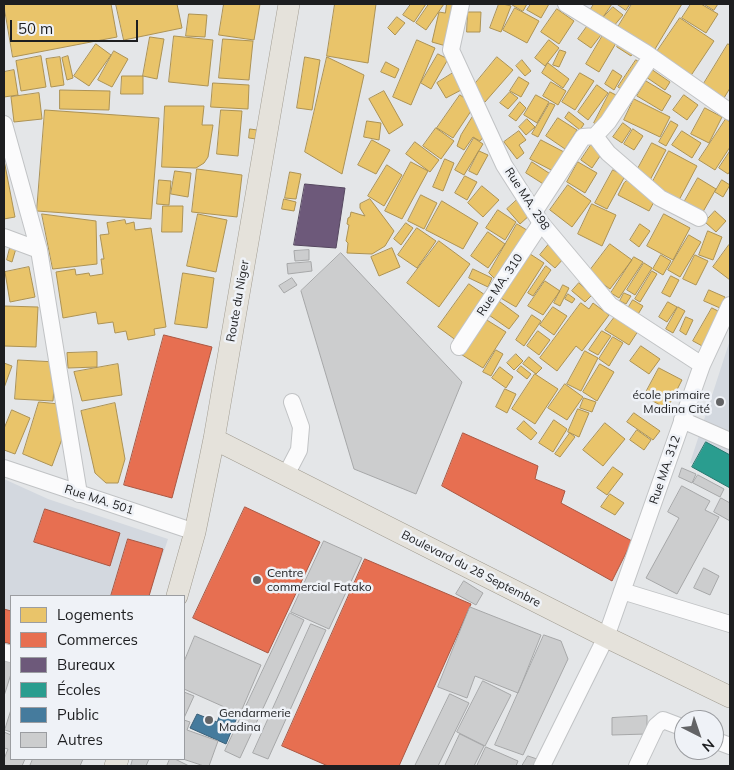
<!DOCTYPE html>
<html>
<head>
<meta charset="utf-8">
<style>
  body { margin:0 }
  #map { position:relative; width:734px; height:770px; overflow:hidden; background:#e4e6e8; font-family:Mulish,sans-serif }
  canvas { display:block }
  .frame { position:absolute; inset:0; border:5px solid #1d1e20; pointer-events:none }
  .legend { position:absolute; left:10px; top:595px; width:175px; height:165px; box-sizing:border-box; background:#eff2f7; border:1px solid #9b9da1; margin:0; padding:6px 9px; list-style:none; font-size:15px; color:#1d1e20 }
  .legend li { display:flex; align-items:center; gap:10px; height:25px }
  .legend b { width:25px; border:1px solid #9b9da1 }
  .north { position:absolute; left:674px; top:710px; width:50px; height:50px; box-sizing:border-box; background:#eff2f7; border:1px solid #9b9da1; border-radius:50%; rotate:139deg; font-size:14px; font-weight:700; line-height:20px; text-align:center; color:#1d1e20 }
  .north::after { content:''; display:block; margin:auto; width:18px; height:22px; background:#636466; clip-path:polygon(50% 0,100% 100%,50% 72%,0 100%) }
  .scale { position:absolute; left:10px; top:20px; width:128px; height:22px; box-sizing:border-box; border:2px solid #1d1e20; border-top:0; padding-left:6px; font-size:15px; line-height:18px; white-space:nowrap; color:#1d1e20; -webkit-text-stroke:4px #eff2f7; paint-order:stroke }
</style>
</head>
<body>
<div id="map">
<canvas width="734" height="770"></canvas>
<div class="frame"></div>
<ul class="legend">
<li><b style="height:14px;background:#e9c46a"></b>Logements</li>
<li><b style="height:14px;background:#e76f51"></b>Commerces</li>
<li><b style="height:14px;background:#6d597a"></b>Bureaux</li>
<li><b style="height:14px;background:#2a9d8f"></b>Écoles</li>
<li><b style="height:14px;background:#457b9d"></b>Public</li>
<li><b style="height:14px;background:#cccdce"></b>Autres</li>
</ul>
<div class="north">N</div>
<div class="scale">50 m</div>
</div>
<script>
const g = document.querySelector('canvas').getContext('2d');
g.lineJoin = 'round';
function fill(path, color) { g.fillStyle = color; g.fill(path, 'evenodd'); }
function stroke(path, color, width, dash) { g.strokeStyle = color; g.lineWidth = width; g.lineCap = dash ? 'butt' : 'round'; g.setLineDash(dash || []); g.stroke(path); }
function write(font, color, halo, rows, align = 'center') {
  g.font = font + ' Mulish,sans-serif'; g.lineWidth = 5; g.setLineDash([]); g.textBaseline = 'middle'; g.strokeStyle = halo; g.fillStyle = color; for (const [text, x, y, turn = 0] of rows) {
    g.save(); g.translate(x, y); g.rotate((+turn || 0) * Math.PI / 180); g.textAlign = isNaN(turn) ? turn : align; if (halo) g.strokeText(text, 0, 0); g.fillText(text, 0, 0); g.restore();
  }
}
fill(new Path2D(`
  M730,340V484L690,463Z
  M4,479L48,499L168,539L149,596H11V651L4,649Z`), '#d3d8df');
const homes = new Path2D(`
  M4,4H111L117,37L13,57Z
  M116,4H177L182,28L124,40Z
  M224,4H260L254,40L219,35Z
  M335,4H376L368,63L327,56Z
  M411,4H426L414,22L403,15Z
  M429,4H444L426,30L416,23Z
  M447,4H456L446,46L432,42L439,12L445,13Z
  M499,4H503L511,6L501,32L490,28Z
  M511,4H527L523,11Z
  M531,4H549L541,18L527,10Z
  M594,4H612L601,20L589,12Z
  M617,4H630L626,10Z
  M632,4H682L652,54L615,32Z
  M691,4H701L718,14L706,33L682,18Z
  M704,4H718L714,10Z
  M613,7L623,15L613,27L603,18Z
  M515,8L539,21L527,43L503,30Z
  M557,9L574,21L559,44L541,32Z
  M468,12H481L480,32H467Z
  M189,14L207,15L205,37L186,36Z
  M397,17L405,23L395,35L388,28Z
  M680,18L714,41L688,80L654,56Z
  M591,21L604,31L591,48L578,39Z
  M606,30L619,38L599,72L586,64Z
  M174,36L213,40L208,86L169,82Z
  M150,37L164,39L157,79L143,76Z
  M223,39L253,41L249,80L219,78Z
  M417,40L435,48L411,105L393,97Z
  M549,40L559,48L545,66L535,58Z
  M621,40L635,50L631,56L617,47Z
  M96,44L111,55L89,86L74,76Z
  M728,44L730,45V88L721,103L700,90Z
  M560,50L566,52L559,67L553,65Z
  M114,51L128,59L112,87L98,80Z
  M438,54L448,59L431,89L421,83Z
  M41,56L46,87L21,91L16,61Z
  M68,56L73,78L67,80L62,58Z
  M60,57L64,85L51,87L46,59Z
  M305,57L320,60L312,110L297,108Z
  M327,57L364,75L342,174L305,152Z
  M497,57L513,70L485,102L470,90Z
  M522,60L531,71L525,76L516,66Z
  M636,60L644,65L626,92L618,87Z
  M386,62L399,69L395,78L381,72Z
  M548,63L569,79L563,88L542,73Z
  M651,69L670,82L665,90L646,77Z
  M14,70L18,95L4,97V72Z
  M613,70L622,76L614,90L605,84Z
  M453,73L463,89L446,98L437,83Z
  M580,73L594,81L575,110L562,102Z
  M122,76H143V94H121Z
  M519,77L529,83L521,97L510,91Z
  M646,81L671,96L662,111L637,96Z
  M551,82L566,91L558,105L543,96Z
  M213,83L249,85L248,109L211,107Z
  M597,85L608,93L588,120L578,112Z
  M60,90L110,91L109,110L60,109Z
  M384,91L403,125L389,134L369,99Z
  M510,92L518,98L508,109L500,103Z
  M610,92L618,96L601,127L594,123Z
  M39,93L42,119L14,122L11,97Z
  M460,95L475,105L453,138L437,128Z
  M536,95L549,102L537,123L524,115Z
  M684,95L698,105L687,120L673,110Z
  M634,99L670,117L660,137L624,120Z
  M520,102L526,108L516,121L509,116Z
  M550,103L555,105L538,137L532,134Z
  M165,106H204L202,125H213L208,157L204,163L196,168L162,167Z
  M705,108L722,117L709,143L691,134Z
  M45,110L159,118L151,219L37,211Z
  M221,110L242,111L238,156L217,154Z
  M569,112L584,124L580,130L565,118Z
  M475,113L486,134L480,141L473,137L464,150L457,146L461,135Z
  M558,118L577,130L565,149L546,136Z
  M527,119L535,127L526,135L519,127Z
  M726,119L730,122V147L715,170L699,160Z
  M367,121L381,123L379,140L364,137Z
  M671,121L678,125L666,146L659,142Z
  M623,123L631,129L622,143L613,137Z
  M436,128L454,141L441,159L423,146Z
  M250,129L257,130L256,139L249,138Z
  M633,129L643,136L634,150L624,144Z
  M519,131L526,140L519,145L524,153L517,159L504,142Z
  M682,131L701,143L692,158L672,145Z
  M474,138L483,144L464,175L455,170Z
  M372,140L390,150L376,174L358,165Z
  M541,140L564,152L553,171L530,159Z
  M415,142L439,160L430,172L406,154Z
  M652,143L666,150L649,182L635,174Z
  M591,145L602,153L592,168L581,160Z
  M479,151L488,155L477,175L469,171Z
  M669,151L697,166L678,202L650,187Z
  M730,151V171L728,174L719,168Z
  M445,159L454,163L443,191L433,187Z
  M4,160L15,217L4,219Z
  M411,162L428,171L402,219L385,211Z
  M532,162L555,177L548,187L526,173Z
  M578,162L597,173L585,193L567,182Z
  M387,165L402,175L384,206L368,196Z
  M197,169L242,175L237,217L192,212Z
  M613,170L625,176L607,209L595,203Z
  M175,171L191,173L188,197L171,194Z
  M290,172L301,174L296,199L285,198Z
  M465,176L477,182L467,200L455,193Z
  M698,178L716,189L700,217L682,206Z
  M159,180L171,181L169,205L157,204Z
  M628,180L655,200L649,211L618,195L624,183Z
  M722,180L730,185L723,197L715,192Z
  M568,185L591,201L572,227L550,210Z
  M482,186L499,200L483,217L468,203Z
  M421,195L437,203L424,229L408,221Z
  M284,199L296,202L294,211L282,209Z
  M370,199L394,231L385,246L372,254L347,253L348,243L346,241L349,225L347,224L348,218L350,217L351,212L365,216L360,208V204Z
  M518,199L531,214L520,224L507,209Z
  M442,201L478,223L463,249L426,230Z
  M592,204L616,215L602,246L578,234Z
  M163,206H183L182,232H162Z
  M498,210L516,222L505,240L486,228Z
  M715,211L726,221L716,232L705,222Z
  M42,214L96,221L97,264L53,269Z
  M198,214L227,220L216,272L187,266Z
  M664,214L690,228L673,260L647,246Z
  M125,220L126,224L134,222L135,230L151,228L166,327L154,329L155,335L128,340L126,331L115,333L113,322L98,324L96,312L63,318L56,272L75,269L76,275L89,273L90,276L103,274L101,259H104L100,235L109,234L107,223Z
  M406,223L413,228L401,245L394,239Z
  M517,224L530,232L495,279L489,273Z
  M640,224L650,231L639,247L630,240Z
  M417,228L436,241L417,268L398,255Z
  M708,231L722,237L713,260L699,255Z
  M488,232L505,244L488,268L471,256Z
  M689,235L701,242L680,277L668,270Z
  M439,241L470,264L439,307L407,283Z
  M11,244L17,245L12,262L7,260Z
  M549,244L564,258L555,268L540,255Z
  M610,244L632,260L610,289L588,273Z
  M729,245L730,246V280L713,267Z
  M392,248L400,267L379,276L371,257Z
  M527,252L544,263L516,307L499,297Z
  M661,255L671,261L663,275L653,269Z
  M695,255L708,261L696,285L683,279Z
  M634,257L643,262L619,298L611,293Z
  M644,263L652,268L635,295L627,290Z
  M546,266L551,270L533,296L528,293Z
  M29,267L35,297L10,302L5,272Z
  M473,269L492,278L488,287L469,278Z
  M652,271L657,274L640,302L635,299Z
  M183,273L214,278L207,328L175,324Z
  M671,276L679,280L670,297L662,293Z
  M545,281L560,291L543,315L528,306Z
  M579,283L592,295L585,302L572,291Z
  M469,284L488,297L457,341L438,327Z
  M563,285L569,288L560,306L554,303Z
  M709,290L725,297L720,308L704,301Z
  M624,293L631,296L626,304L620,301Z
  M568,294L575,299L572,303L565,299Z
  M496,299L519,316L509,329L486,313Z
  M633,300L643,306L637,316L627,310Z
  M668,302L677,307L667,322L659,317Z
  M581,303L589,309L593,303L609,315L582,351L576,346L557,371L540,358Z
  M4,306L38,307L36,347L4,346Z
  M553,307L567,316L554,335L540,325Z
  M678,307L685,311L673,333L666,329Z
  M712,308L722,313L704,347L693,341Z
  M617,314L640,328L629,345L605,330Z
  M532,315L541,321L524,346L516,340Z
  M482,317L506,332L483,368L459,353Z
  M686,317L693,320L686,335L680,331Z
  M538,331L550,340L539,355L527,346Z
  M602,331L611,336L598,355L589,350Z
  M613,337L623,343L609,366L599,359Z
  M641,346L660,359L649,374L630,361Z
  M496,350L503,354L491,376L483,372Z
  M585,351L598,358L581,391L567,384Z
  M97,352V367L68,368L67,353Z
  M516,354L523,361L514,370L507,363Z
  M529,357L542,368L536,374L523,364Z
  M18,360L56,362L53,401L15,399Z
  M4,363L12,366L4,388Z
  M118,364L122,395L82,401L74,372Z
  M600,364L614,372L597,401L583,392Z
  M521,366L531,374L527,379L517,371Z
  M500,367L513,377L506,388L492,378Z
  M659,368L682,380L667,409L644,396Z
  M535,374L558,389L535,424L512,409Z
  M565,384L583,397L567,420L548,408Z
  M505,389L516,394L507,413L496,407Z
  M584,398L596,402L592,412L580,408Z
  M39,402L59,404L62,429V439L52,466L23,454Z
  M115,403L125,459L118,483H106L95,473L81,411Z
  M578,409L589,413L579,437L568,432Z
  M12,410L30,418L15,454L4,450V429Z
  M634,413L660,431L653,440L627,422Z
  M554,420L567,429L553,452L539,443Z
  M524,421L537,433L531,440L517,429Z
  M605,423L625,439L603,466L583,450Z
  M637,430L651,440L644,450L630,440Z
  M570,433L575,437L560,457L555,454Z
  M613,467L623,474L607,495L597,488Z
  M610,494L624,503L615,515L601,507Z`);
fill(homes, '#e9c46a');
stroke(homes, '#ac9254', 1);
const shops = new Path2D(`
  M164,335L212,347L172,498L124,485Z
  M463,433L538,466L535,479L565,491L561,503L632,541L612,581L442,486Z
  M245,507L320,542L268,653L193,618Z
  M45,509L120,533L110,566L34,542Z
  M128,539L163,549L149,596H111Z
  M365,559L471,604L399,766H328L282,746Z
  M4,609L11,611V644L4,642Z`);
fill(shops, '#e76f51');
stroke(shops, '#aa5742', 1);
const offices = new Path2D(`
  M305,184L345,188L336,248L294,245Z`);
fill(offices, '#6d597a');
stroke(offices, '#55475f', 1);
const schools = new Path2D(`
  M706,442L730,455V488L692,467Z`);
fill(schools, '#2a9d8f');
stroke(schools, '#26776e', 1);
const public = new Path2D(`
  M222,708L238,715L226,744L190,728L197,714L217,722Z`);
fill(public, '#457b9d');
stroke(public, '#395f78', 1);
const building = new Path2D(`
  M309,250V260L295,261L294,251Z
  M341,253L462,382L416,494L354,469L301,291Z
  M311,262L312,271L288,274L287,264Z
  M292,278L297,285L284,293L279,286Z
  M682,468L696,474L692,483L679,477Z
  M698,475L724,489L720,497L693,483Z
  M682,486L710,501L705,510L719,517L677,594L646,578L679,518L668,512Z
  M721,498L730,503V521L714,512Z
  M324,541L362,558L329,629L291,612Z
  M704,568L719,576L710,595L694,588Z
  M464,581L483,593L476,605L456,594Z
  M470,607L541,635L518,693L475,676L467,698L438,687Z
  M290,613L304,620L240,758L225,751Z
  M311,624L326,630L268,759L253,753Z
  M544,635L561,641L568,659L523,755L495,745Z
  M195,636L261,665L240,714L184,689V662Z
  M4,655L11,658V674L4,696Z
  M483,681L511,695L485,746L457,732Z
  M184,692L194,696L184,718Z
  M450,694L469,703L438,766H415Z
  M11,710V732L5,730Z
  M647,716V734L612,735V718Z
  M184,720L190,722L187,730L218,741L209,766H204L183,759H184Z
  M4,732L11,735V759H25L22,766H4V759L8,749L4,748Z
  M460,734L484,746L474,766H445Z
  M486,747L518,761L516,766H477Z
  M528,756L540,760L537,766H522Z
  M33,759H83L80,766H30Z
  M133,759H149L146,766H131Z
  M170,759H175L189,766H167Z`);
fill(building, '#cccdce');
stroke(building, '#a6a7a8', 1);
const minor = new Path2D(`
  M461,4L451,50L504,165L541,223L610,305L702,365
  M566,4L646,53L730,112
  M4,124L39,250L79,494
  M595,136L608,153L660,198L699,218
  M534,212L583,137L595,136L608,122L651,57
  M4,237L39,250
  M459,347L541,223
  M682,420L730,441
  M4,468L195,532
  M286,475L299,450L301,427L292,402
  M622,591L730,624
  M4,652L11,654
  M714,740L730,746
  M542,766L606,637L702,365L730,305
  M637,766L656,726L663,720L684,728`);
const major = new Path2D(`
  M214,439L606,637L730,697
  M177,596L195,532L214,439L289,4
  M115,766L118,759`);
stroke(minor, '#c1c3c5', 18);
stroke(major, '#a19c91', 22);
stroke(minor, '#fbfbfc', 16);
stroke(major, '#e5e2db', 21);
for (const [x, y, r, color] of [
  [720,402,5,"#636466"],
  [257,580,5,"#636466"],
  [209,720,5,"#636466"]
]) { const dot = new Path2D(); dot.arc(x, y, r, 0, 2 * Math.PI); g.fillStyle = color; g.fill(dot); stroke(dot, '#eff2f7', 2); }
write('12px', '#1d1e20', '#eff2f7', [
  ["Rue MA. 298",527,199,57],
  ["Rue MA. 310",500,285,-56],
  ["Route du Niger",238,301,-80],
  ["Rue MA. 312",665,470,-71],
  ["Rue MA. 501",99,500,18],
  ["Boulevard du 28 Septembre",471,569,27]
]);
write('12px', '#1d1e20', '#eff2f7', [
  ["école primaire",710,395,"right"],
  ["Madina Cité",710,409,"right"],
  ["Centre",267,573],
  ["commercial Fatako",267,587],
  ["Gendarmerie",219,713],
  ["Madina",219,727]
], 'left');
</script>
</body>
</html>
